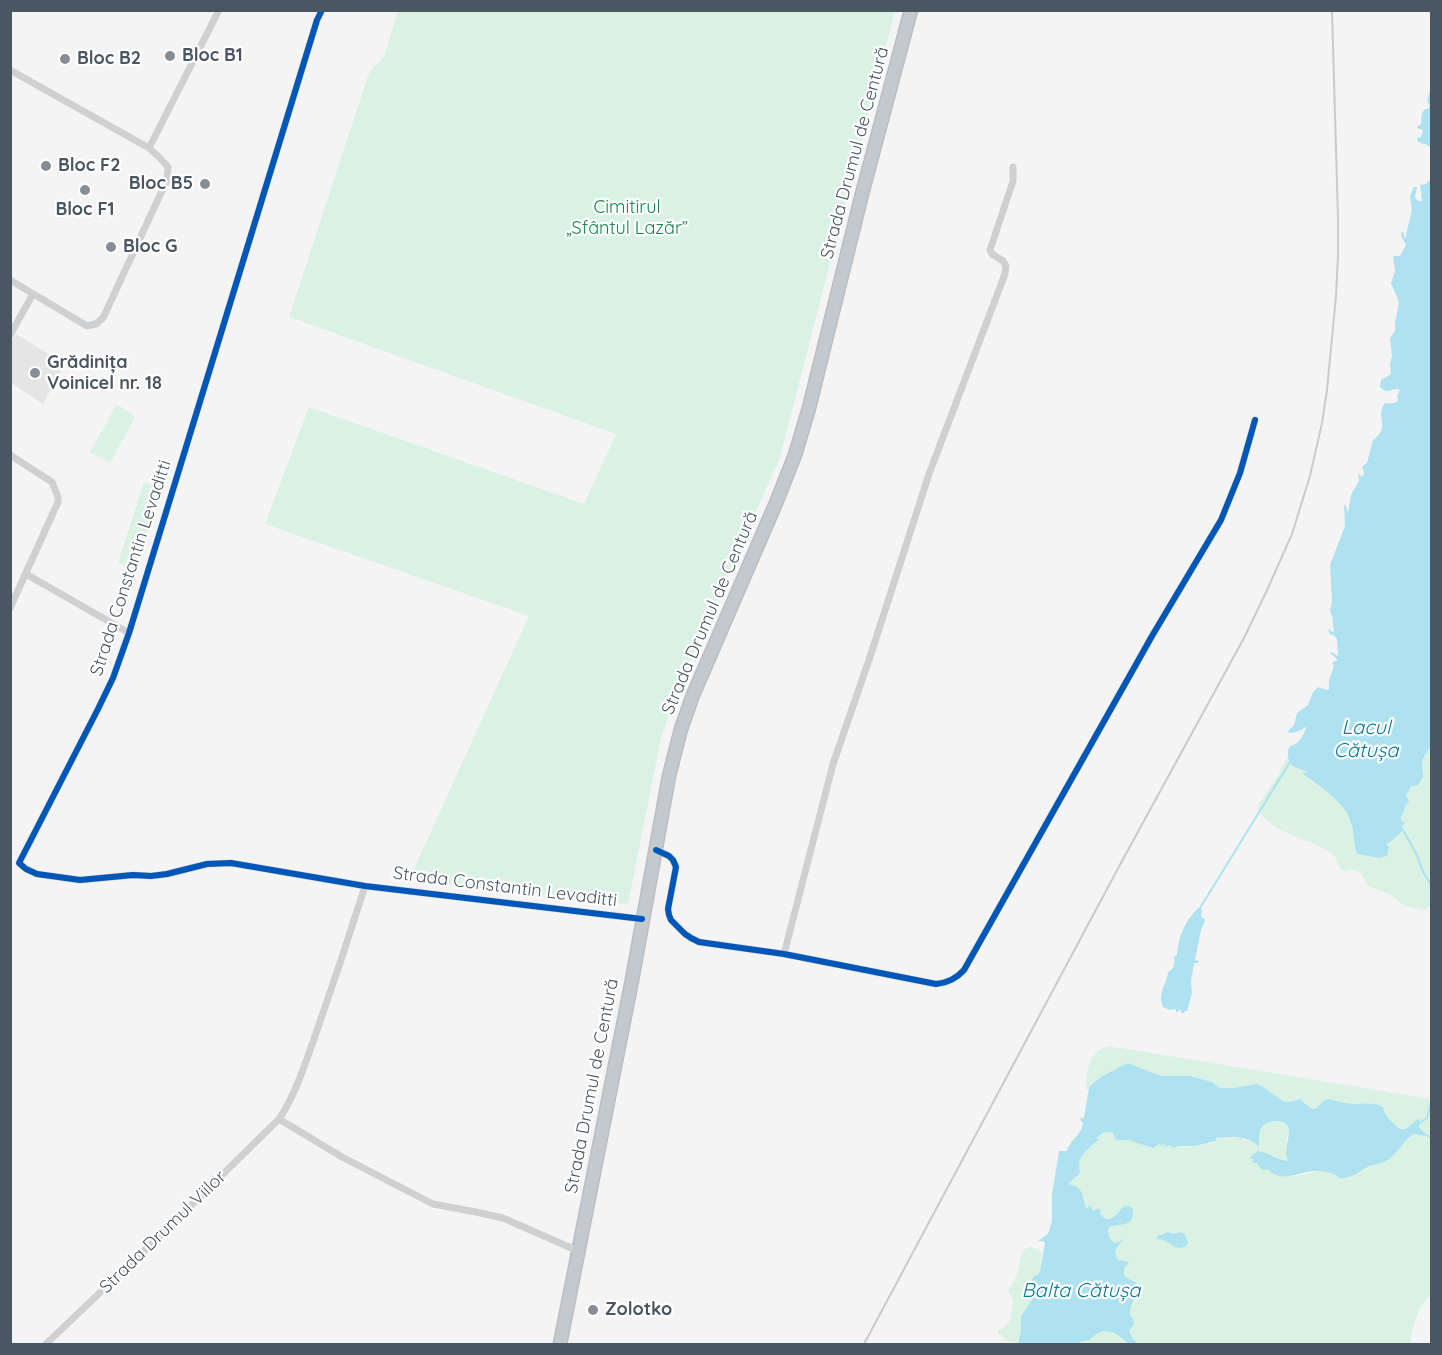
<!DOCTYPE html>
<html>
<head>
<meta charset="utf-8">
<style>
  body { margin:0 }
  #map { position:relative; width:1442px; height:1355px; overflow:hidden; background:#f4f4f4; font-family:Quicksand,sans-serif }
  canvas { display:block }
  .frame { position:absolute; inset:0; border:12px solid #4a5661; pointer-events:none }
</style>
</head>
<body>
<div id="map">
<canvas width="1442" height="1355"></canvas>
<div class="frame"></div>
</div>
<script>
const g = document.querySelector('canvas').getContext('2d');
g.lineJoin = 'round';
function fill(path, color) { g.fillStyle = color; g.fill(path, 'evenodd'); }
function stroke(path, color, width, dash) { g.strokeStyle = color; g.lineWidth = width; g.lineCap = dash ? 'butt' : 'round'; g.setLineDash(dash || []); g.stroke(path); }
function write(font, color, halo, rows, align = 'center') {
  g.font = font + ' Quicksand,sans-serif'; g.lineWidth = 4.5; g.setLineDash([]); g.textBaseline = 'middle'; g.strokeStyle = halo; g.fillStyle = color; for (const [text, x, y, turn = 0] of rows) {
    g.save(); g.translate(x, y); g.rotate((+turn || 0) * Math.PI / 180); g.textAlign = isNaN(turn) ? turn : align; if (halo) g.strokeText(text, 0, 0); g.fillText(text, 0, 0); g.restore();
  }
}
fill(new Path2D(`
  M15,334L65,363L43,404L11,383V343Z`), '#e6e5e6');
fill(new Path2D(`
  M398,10L895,11L780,457L676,693L661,738L628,904L409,880L529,616L265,524L309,407L584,504L616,434L289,317L369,73L384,57Z
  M117,404L135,417L110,463L90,452Z
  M144,482L160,488L135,570L118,563Z
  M1431,745V906H1429L1424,910L1404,906L1391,895L1367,885C1363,878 1361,869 1351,870C1342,871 1349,873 1341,870C1339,866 1338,861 1335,857C1313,837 1274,836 1257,809L1259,803L1274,782L1288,756C1292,771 1300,768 1311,772L1303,774L1315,784L1330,794L1346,811L1354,835L1355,851L1357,854L1379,858L1387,856L1389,847L1385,844L1393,840L1402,826C1402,816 1401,810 1409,802L1406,794L1410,787L1414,786L1423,773L1422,762Z
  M1109,1046L1431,1099V1293L1419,1310L1411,1334V1344H1139C1132,1338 1126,1333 1134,1324L1133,1318L1130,1317V1309L1135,1297L1131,1292L1137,1283L1127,1278L1124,1275C1124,1260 1106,1255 1121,1241C1120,1241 1116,1243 1115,1243C1108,1242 1108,1232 1109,1227L1116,1225H1123L1120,1210C1115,1219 1107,1222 1100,1214L1101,1210L1093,1212L1087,1209L1083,1197L1067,1184L1080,1173L1079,1162L1083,1154L1099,1140L1095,1138C1101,1134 1106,1130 1113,1133L1116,1140H1128L1153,1148L1159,1144L1185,1147L1214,1143L1216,1141V1138L1217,1137L1223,1139L1240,1136L1244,1140L1254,1142C1261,1130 1266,1117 1282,1123C1285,1124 1287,1125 1289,1129C1290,1133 1288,1133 1287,1138C1285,1146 1286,1154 1288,1161L1284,1162L1274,1156L1249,1159C1262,1165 1274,1172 1289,1176C1304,1179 1320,1162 1339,1178H1350L1394,1154L1413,1134L1427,1135L1415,1121C1401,1138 1388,1122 1383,1107L1371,1103L1356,1105L1328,1099L1323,1101L1317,1108L1312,1109L1305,1102L1296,1099L1289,1102L1283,1101L1262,1086L1256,1084L1232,1088H1221L1212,1082L1190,1076H1163L1153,1073L1128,1063L1098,1079L1087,1091C1084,1074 1089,1051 1109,1046ZM1168,1232L1187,1238L1188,1244L1174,1247L1165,1239H1162L1159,1234Z
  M1031,1246L1036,1250L1042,1252L1040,1271L1029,1290L1032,1300L1029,1306L1018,1343L1005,1340L1002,1335L998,1334V1330L1003,1328L1009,1323L1011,1317L1013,1300L1008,1291L1009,1288C1018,1279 1019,1264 1022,1252L1025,1249Z
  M1109,1330L1113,1332L1128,1344H1077C1081,1341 1102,1332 1109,1330Z`), '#d9f2e3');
fill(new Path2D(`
  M1431,89V148C1427,143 1421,145 1417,140V138L1421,137L1423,130L1417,128V127L1421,124C1422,118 1420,114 1425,109H1428L1430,106C1425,101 1429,94 1431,89Z
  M1431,179V745L1422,761L1423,777L1418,785L1410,787L1409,791L1406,794L1409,802L1406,805L1401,818L1402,821L1405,823L1402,826L1403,830L1393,840L1386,844L1389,847L1387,856L1379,858L1357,854C1353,846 1355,836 1352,827C1350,821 1348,814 1345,810C1333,794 1317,785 1302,773L1309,772C1296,767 1287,769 1288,750L1290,746C1300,744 1303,735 1307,726C1302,730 1296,733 1289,733L1288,731L1294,725L1297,713L1308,705L1313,692L1318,687L1327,690L1329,689V680L1334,666L1332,662L1338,660L1330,653L1331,652L1338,656L1337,640L1336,637L1330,634L1327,628L1332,632L1334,631L1332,616L1330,611L1332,601L1330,565L1345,526L1344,505L1346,506L1348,513L1351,495L1359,481L1358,473L1361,476H1363L1364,473L1362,467L1367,463L1373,440C1392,426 1374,417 1385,403H1395L1398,400L1397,396L1400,390L1398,389C1391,388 1387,395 1380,387L1381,380L1391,374L1390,364L1392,356L1390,338L1395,331V323L1399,302L1391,283L1395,271L1393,256H1400L1406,245L1402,238L1401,233L1403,232L1405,239L1412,210L1410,196L1414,187H1417L1415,197L1418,201H1422L1420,185L1426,184Z
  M1198,908H1200L1202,910L1201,917L1204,918L1205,920L1201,930L1195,960L1199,961L1198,963H1194L1191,981L1192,993L1187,1011H1185L1184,1013H1181V1010H1179L1178,1012H1176V1009L1169,1010L1163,1007C1157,992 1167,985 1168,972C1174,970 1175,962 1174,957L1177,955C1178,937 1185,921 1198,908Z
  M1128,1063L1153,1073L1163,1076H1190L1212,1082L1221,1088H1232L1256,1084L1262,1086L1283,1101L1289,1102L1300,1099L1312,1109L1317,1108L1323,1101L1328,1099C1336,1101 1345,1103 1353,1104C1365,1105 1371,1101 1383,1107C1385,1115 1388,1118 1394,1124C1404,1135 1409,1126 1418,1119L1421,1122L1419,1127L1428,1136L1413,1134C1403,1142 1397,1154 1386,1161C1381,1164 1374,1164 1368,1167C1360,1171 1353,1178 1343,1178C1336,1178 1341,1178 1335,1175C1329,1171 1319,1171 1312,1171C1298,1173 1279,1183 1268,1169L1263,1170L1260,1168L1257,1163H1253V1160L1249,1158L1258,1151C1269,1153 1279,1161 1288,1161C1287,1158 1286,1155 1286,1152C1286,1145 1291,1132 1288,1127C1283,1118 1267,1121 1262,1127C1258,1133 1259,1141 1259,1147C1254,1141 1240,1136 1232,1137C1226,1137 1223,1139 1217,1137L1216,1139V1141L1195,1146H1178L1174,1148L1169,1145L1166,1147L1164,1144L1161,1146L1159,1144L1153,1148L1128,1140H1116L1113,1133C1106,1130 1101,1134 1096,1138L1099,1139L1083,1154L1079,1162L1080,1173L1068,1184C1085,1187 1081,1196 1087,1209L1090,1205L1093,1211L1097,1209L1101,1210L1100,1214C1111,1226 1116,1214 1124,1206H1129L1133,1209C1135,1228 1120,1223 1109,1227C1107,1233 1109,1237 1113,1242L1115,1243L1125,1239C1117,1245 1112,1251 1118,1260L1129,1262L1124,1269V1275L1127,1278L1137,1283L1131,1292L1135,1297L1130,1309V1316L1133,1318L1134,1324L1129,1331L1133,1339L1139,1344H1128C1115,1331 1105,1325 1089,1340L1083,1341L1077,1344H1018L1021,1330V1316L1032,1300C1031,1289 1028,1286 1034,1276L1038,1275L1040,1271L1045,1243L1043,1241H1038L1048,1234L1052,1221V1195L1059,1151H1067C1070,1139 1082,1135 1083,1123L1079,1119L1084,1118L1089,1088C1097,1077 1116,1069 1128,1063Z
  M1168,1232L1174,1234L1181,1232C1186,1235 1187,1238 1188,1244C1174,1255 1171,1239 1157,1239V1236Z`), '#aee2f0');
stroke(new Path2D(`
  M1403,830L1417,855L1423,872L1432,886
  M1200,908L1290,762
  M1421,1122L1427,1118L1430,1106
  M1428,1136L1432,1137`), '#aee2f0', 2);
const trunk = new Path2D(`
  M560,1344L632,980L669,776L681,729L693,695L776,503L795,455L809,408L862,194L911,10`);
stroke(trunk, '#b9bec3', 15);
stroke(new Path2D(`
  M322,10L317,20L129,633L113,678L98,709L19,863L26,869L37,874L80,880L133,875L151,876L167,874L207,864L231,863L365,886L642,919
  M10,70L149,148
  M10,280L87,326L96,324L103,318L167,180L168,167L159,157L149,148L219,10
  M10,335L33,294
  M10,455L52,482L58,497V502L10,608
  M26,574L129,633
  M656,850L669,856L673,860L676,867L668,909L669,915L671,920L685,934L691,938L699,942L784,954L936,984C948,983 956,979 964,970L1152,636L1221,520L1240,473L1255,420
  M784,954L833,764L870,657L929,474L1005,274L1006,266L1003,261L992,254L990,250L1013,181V167
  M279,1119L342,1157L433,1204L476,1212L503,1218L578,1251
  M46,1344L169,1227L279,1119C295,1095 304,1067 314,1039C332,988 349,937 365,886`), '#ced0d2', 7);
stroke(trunk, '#c4c9cd', 12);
stroke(new Path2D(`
  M864,1344L1122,861L1244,638L1268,588L1292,534L1310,476L1322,423L1327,390L1336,296L1338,256V219L1332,10`), '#c9cacc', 2);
stroke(new Path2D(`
  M322,10L317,20L129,633L113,678L98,709L19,863L26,869L37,874L80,880L133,875L151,876L167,874L207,864L231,863L365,886L642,919
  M656,850L669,856L673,860L676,867L668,909L669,915L671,920L685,934L691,938L699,942L784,954L936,984C948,983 956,979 964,970L1152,636L1221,520L1240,473L1255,420`), '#0057b8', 6);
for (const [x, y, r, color] of [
  [170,56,6,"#868d94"],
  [65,59,6,"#868d94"],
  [46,166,6,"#868d94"],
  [205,184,6,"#868d94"],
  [85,190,6,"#868d94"],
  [111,247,6,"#868d94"],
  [35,373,6,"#868d94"],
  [593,1310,6,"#868d94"]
]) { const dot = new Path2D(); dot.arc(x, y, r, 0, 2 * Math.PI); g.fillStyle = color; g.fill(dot); stroke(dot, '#fff', 2); }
write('bold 18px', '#4a5661', '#fff', [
  ["Bloc B1",182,56],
  ["Bloc B2",77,59],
  ["Bloc F2",58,166],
  ["Bloc B5",193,184,"right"],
  ["Bloc F1",85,210,"center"],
  ["Bloc G",123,247],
  ["Grădinița",47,363],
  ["Voinicel nr. 18",47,384],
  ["Zolotko",605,1310]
], 'left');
write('18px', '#4a5661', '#fff', [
  ["Strada Drumul de Centură",855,153,-75],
  ["Strada Constantin Levaditti",131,568,-72],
  ["Strada Drumul de Centură",710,613,-67],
  ["Strada Constantin Levaditti",505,887,7],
  ["Strada Drumul de Centură",592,1086,-79],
  ["Strada Drumul Viilor",163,1232,-44]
]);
write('18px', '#17864f', '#fff', [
  ["Cimitirul",627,208],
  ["„Sfântul Lazăr”",627,229]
]);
write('italic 20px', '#0c7c9b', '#fff', [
  ["Lacul",1366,728],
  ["Cătușa",1366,751],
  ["Balta Cătușa",1081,1291]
]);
</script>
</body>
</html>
